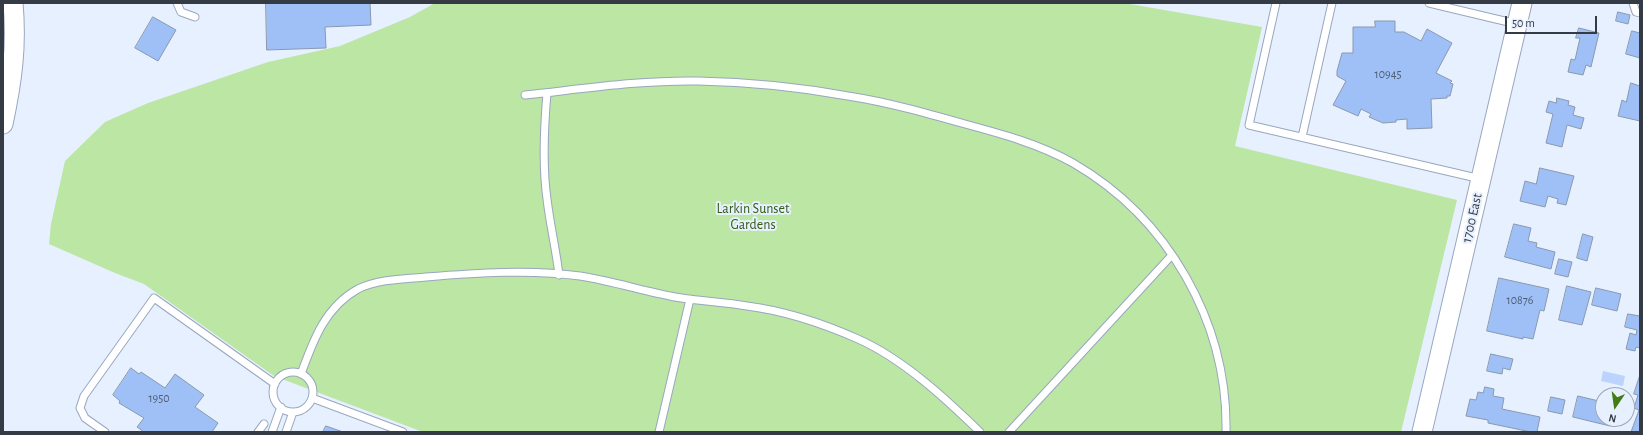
<!DOCTYPE html>
<html>
<head>
<meta charset="utf-8">
<style>
  body { margin:0 }
  #map { position:relative; width:1643px; height:435px; overflow:hidden; background:#e7f0ff; font-family:"Alegreya Sans",sans-serif }
  canvas { display:block }
  .frame { position:absolute; inset:0; border:4px solid #353b45; pointer-events:none }
  .north { position:absolute; left:1595px; top:387px; width:40px; height:40px; box-sizing:border-box; background:#e7f0ff; border:1px solid #a0a8b5; border-radius:50%; rotate:193deg; font-size:11px; font-weight:700; line-height:16px; text-align:center; color:#353b45 }
  .north::after { content:''; display:block; margin:auto; width:14px; height:18px; background:#437c14; clip-path:polygon(50% 0,100% 100%,50% 72%,0 100%) }
  .scale { position:absolute; left:1505px; top:16px; width:92px; height:18px; box-sizing:border-box; border:2px solid #353b45; border-top:0; padding-left:5px; font-size:12px; line-height:14px; white-space:nowrap; color:#353b45; -webkit-text-stroke:3px #e7f0ff; paint-order:stroke }
</style>
</head>
<body>
<div id="map">
<canvas width="1643" height="435"></canvas>
<div class="frame"></div>
<div class="north">N</div>
<div class="scale">50 m</div>
</div>
<script>
const g = document.querySelector('canvas').getContext('2d');
g.lineJoin = 'round';
function fill(path, color) { g.fillStyle = color; g.fill(path, 'evenodd'); }
function stroke(path, color, width, dash) { g.strokeStyle = color; g.lineWidth = width; g.lineCap = dash ? 'butt' : 'round'; g.setLineDash(dash || []); g.stroke(path); }
function write(font, color, halo, rows, align = 'center') {
  g.font = font + ' "Alegreya Sans",sans-serif'; g.lineWidth = 4; g.setLineDash([]); g.textBaseline = 'middle'; g.strokeStyle = halo; g.fillStyle = color; for (const [text, x, y, turn = 0] of rows) {
    g.save(); g.translate(x, y); g.rotate((+turn || 0) * Math.PI / 180); g.textAlign = isNaN(turn) ? turn : align; if (halo) g.strokeText(text, 0, 0); g.fillText(text, 0, 0); g.restore();
  }
}
fill(new Path2D(`
  M435,3H1124L1262,27L1235,146L1457,200L1401,432H423L274,376L144,284L115,273L49,244L51,224L65,161L105,122L148,103L268,62L340,46L410,17Z`), '#bbe6a4');
fill(new Path2D(`
  M1603,371L1625,376L1623,386L1601,381Z`), '#bad4fd');
const building = new Path2D(`
  M266,3H370L371,25L325,27L326,48L267,50Z
  M1618,12L1630,15L1628,24L1616,21Z
  M153,17L176,30L158,61L135,48Z
  M1375,21H1395V32H1404L1421,41L1427,29L1452,43L1436,73L1452,81L1450,83L1453,84L1450,96H1447V98L1431,99L1432,128L1407,129V119L1396,120V122L1383,123L1369,117L1371,114L1361,109L1358,116L1333,105L1346,81L1337,76V71L1342,53H1353V27H1375Z
  M1579,28L1599,33L1591,67L1586,65L1583,75L1568,72L1571,59L1575,60L1580,38H1576Z
  M1632,31L1640,33V58L1626,54Z
  M1631,83L1640,86V121L1618,116L1622,100L1626,102Z
  M1557,98L1569,101L1568,105L1575,107L1573,115L1584,118L1581,129L1567,125L1562,147L1546,143L1553,114L1546,112L1549,101L1556,103Z
  M1540,168L1574,176L1566,205L1557,203L1558,199L1548,196L1545,207L1520,201L1525,181L1536,184Z
  M1514,224L1531,228L1528,241L1537,243L1536,247L1555,252L1551,269L1505,257Z
  M1583,234L1593,237L1587,261L1577,258Z
  M1559,259L1572,262L1568,277L1555,274Z
  M1499,278L1549,289L1544,311L1540,310L1533,339L1523,337V339L1487,331Z
  M1567,286L1591,292L1582,325L1559,320Z
  M1596,288L1621,294L1617,311L1592,305Z
  M1628,314L1640,316V348L1636,347L1635,351L1626,349L1630,333L1636,335L1637,330L1625,327Z
  M1491,354L1513,359L1510,370L1503,368L1502,374L1487,371Z
  M131,368L139,374L141,372L165,388L175,374L204,395L195,407L218,423L212,432H144L137,427L144,418L119,403L120,401L113,395Z
  M1640,375V432H1631L1639,410L1634,408L1638,395L1634,394Z
  M1485,387L1494,389L1493,396L1504,398L1502,409L1540,417L1537,432H1531L1488,423V420L1466,416L1470,399L1476,400L1478,392L1483,393Z
  M1578,396L1603,402V419H1612L1610,426L1573,417Z
  M1551,397L1565,400L1562,414L1548,411Z
  M326,426L343,432H323Z`);
fill(building, '#9ec0f6');
stroke(building, '#8a98ae', 1);
const lane = new Path2D(`
  M177,3L181,12L195,17
  M1276,3L1249,125L1481,179
  M1429,3L1517,24
  M1633,3L1636,12L1640,13
  M547,93C544,128 542,164 547,199C550,225 556,249 559,275
  M525,95C582,89 640,80 698,81C748,82 799,87 848,96C887,102 926,113 965,124C1002,134 1039,144 1073,163C1168,218 1228,322 1226,432
  M1302,137L1332,3
  M273 392a20 20 0 1 1 40 0a20 20 0 1 1-40 0Z
  M301,374C313,341 325,307 358,289C378,279 404,279 426,277C475,273 531,269 580,276C612,281 643,291 675,297C698,301 723,302 747,306C786,311 822,323 858,339C903,359 945,398 980,432
  M312,398L403,432
  M105,432L85,418L80,408L84,396L154,298L275,384
  M258,432L264,424
  M272,432L281,407
  M286,432L293,412
  M659,432L690,299
  M1009,432L1172,255`);
const secondary = new Path2D(`
  M3,124C12,82 17,46 13,3
  M1422,432L1522,3`);
stroke(lane, '#99a7be', 9);
stroke(secondary, '#99a7be', 21);
stroke(lane, '#fff', 7);
stroke(secondary, '#fff', 19);
write('12px', '#4f5c71', null, [
  ["10945",1388,74],
  ["10876",1520,300],
  ["1950",159,398]
]);
write('14px', '#325b14', '#e7f0ff', [
  ["Larkin Sunset",753,209],
  ["Gardens",753,225]
]);
write('14px', '#353b45', '#e7f0ff', [
  ["1700 East",1472,218,-77]
]);
</script>
</body>
</html>
